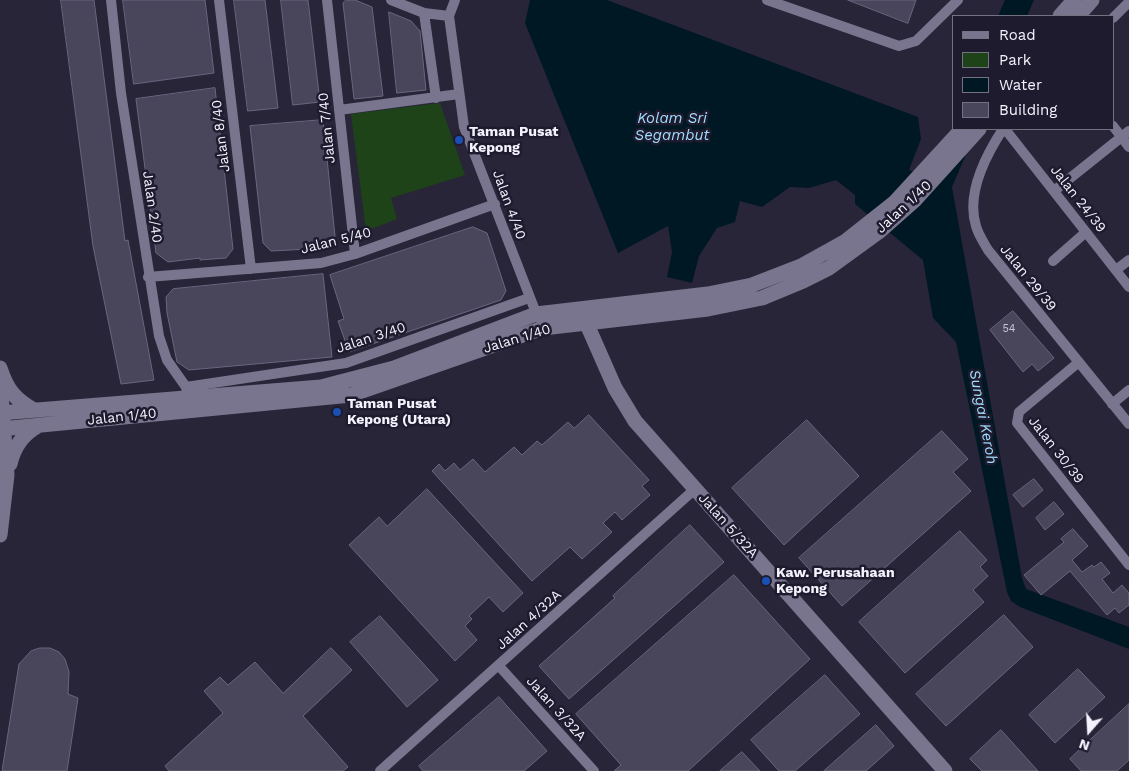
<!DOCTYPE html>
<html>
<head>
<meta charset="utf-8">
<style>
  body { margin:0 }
  #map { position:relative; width:1129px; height:771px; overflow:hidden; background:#282539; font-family:"Work Sans",sans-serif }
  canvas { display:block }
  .legend { position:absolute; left:952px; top:15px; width:162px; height:115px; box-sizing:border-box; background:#1f1b2f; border:1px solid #747181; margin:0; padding:6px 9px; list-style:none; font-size:15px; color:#f3f2fd }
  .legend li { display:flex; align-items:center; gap:10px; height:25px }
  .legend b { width:25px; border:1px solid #747181 }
  .north { position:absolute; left:1064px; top:706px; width:50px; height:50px; -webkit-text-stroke:4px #1f1b2f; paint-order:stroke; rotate:199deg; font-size:14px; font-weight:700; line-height:20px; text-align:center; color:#f3f2fd }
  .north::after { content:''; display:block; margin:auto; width:18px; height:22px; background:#f3f2fd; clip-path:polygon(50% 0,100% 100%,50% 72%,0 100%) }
</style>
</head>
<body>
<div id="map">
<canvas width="1129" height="771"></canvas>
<ul class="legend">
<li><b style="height:6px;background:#79758e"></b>Road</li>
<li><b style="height:14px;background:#1f4318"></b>Park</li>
<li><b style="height:14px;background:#001823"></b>Water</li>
<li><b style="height:14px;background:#49455b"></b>Building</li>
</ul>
<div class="north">N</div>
</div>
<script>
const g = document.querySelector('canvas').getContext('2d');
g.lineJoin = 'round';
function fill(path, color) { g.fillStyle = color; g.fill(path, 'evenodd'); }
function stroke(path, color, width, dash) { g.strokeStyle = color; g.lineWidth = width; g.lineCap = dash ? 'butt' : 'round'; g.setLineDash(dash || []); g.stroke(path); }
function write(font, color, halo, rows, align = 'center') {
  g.font = font + ' "Work Sans",sans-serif'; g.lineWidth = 5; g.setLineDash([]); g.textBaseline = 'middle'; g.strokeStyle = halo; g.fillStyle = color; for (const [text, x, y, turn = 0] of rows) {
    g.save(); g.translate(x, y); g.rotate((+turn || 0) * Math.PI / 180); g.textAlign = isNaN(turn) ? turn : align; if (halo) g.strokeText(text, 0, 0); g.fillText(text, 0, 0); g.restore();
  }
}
fill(new Path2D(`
  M440,103L465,175L391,198L397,219L366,231L351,114Z`), '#1f4318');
fill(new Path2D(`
  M530,0H607L918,117L921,139L909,170L932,178L953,127L977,129L952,187L1022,578L1026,589L1129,627V649L1020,607L1011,601L1007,592L956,342L933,318L923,260L855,204V195L836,180L809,188L790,187L762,207L740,201L735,222L717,228L699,256L692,283L667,277L672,252L668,226L618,253L525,23Z
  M1005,0H1034L1027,16H998Z`), '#001823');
const building = new Path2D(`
  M61,0H94L125,241L128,240L154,380L121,384L93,246Z
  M123,0H205L214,73L134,84Z
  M234,0H265L278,108L248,111Z
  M281,0H308L320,102L293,105Z
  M346,0H355L372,7L383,96L354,99L343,3Z
  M848,0H916L908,23Z
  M389,12L411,21L420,31L426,90L397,93Z
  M215,88L233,249L226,258L200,260V258L168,262L156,253L136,99Z
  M323,120L335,236L328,248L271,251L263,243L250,126Z
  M473,227L487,233L506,291L501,300L349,352L338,321L344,319L330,275Z
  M323,274L332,357L189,370L177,362L167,313L166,297L173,289Z
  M1013,311L1054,358L1038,371L1032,364L1023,372L990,330Z
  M589,415L649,480L642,486L650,495L622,520L615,512L603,523L612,532L582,559L570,547L532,581L432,471L439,464L445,471L454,463L460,470L473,459L485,472L514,447L522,455L537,441L542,445L568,422L574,428Z
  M807,420L859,476L784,545L732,488Z
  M942,431L968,459L953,472L971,491L842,606L799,558Z
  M1034,479L1043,490L1023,507L1013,495Z
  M427,489L523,593L503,612L489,597L469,616L472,619L465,626L477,640L455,661L349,545L379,517L387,526Z
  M1054,502L1064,514L1045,530L1036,518Z
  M690,525L724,562L569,699L539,666L615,598L613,596Z
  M1073,529L1088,546L1072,560L1082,572L1092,565L1094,567L1101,562L1110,573L1102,579L1113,593L1122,585L1129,593V605L1119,613L1115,608L1107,615L1070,571L1041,595L1024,575L1064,542L1061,539Z
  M960,531L987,560L980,567L988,576L973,590L984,602L905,673L859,622Z
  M734,575L810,659L688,771H614L621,765L576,714Z
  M1004,615L1033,647L946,726L916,694Z
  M380,616L438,680L407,707L350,642Z
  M40,648H50L59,652L65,659L69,672L68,694L78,698L67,771H2L19,664L31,651Z
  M331,648L352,670L303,716L348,767L343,771H169L165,766L223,713L204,691L220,677L228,685L255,662L283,693Z
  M1078,669L1105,697L1055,743L1029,715Z
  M825,675L860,714L795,771H779L751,740Z
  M499,697L547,751L524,771H423L419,766Z
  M1129,704V760L1117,771H1081L1070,759Z
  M876,725L894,746L866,771H824Z
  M1001,730L1038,771H982L970,759Z
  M742,752L760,771H720Z`);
fill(building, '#49455b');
stroke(building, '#69667e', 1);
stroke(new Path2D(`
  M111,0L121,93L159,336L167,360L186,387L189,403
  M219,0L251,269
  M327,0L355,254
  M391,0L424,13L449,16
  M455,0L449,16L464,127L538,318
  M767,0L899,46L916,41L958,0
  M424,13L436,98
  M1113,18L1129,2
  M339,110L459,94
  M1113,126L1129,147
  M1003,129C986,155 966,194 976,226C978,234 984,243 988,250L1129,424
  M1005,129L1129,287
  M1054,191L1129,131
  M1053,261L1086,232
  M1116,270L1129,260
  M148,277L321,263L355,254L495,204
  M1079,362L1019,412L1017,423L1129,565
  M186,387L346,363L529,298
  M1112,404L1129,390
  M499,666L594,771
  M380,771L695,489`), '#79758e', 10);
stroke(new Path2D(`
  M1060,16L1074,0
  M1078,16L1092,0
  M582,313L615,388L635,421L945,771
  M0,368C7,389 14,399 34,410
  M0,380L7,475L0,535
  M0,413L321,387L394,368L536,314L708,294L752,285L801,266L846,241L894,203L962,129
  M0,429L351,395L543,328L708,309L762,298L803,281L829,268L880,231L914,201L979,129
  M10,464C14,447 23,434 38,426`), '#79758e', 15);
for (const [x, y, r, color] of [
  [459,140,5,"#1a4fb4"],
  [337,412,5,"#1a4fb4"],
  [766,581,5,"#1a4fb4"]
]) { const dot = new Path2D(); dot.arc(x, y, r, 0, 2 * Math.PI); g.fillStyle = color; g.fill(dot); stroke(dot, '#1f1b2f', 2); }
write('11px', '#c8c7d4', null, [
  ["54",1009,329]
]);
write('14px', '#f3f2fd', '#1f1b2f', [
  ["Jalan 7/40",327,128,-96],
  ["Jalan 8/40",221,136,-97],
  ["Jalan 24/39",1078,199,52],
  ["Jalan 4/40",509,205,70],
  ["Jalan 2/40",152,207,82],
  ["Jalan 1/40",904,207,-43],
  ["Jalan 5/40",336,241,-14],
  ["Jalan 29/39",1028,278,51],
  ["Jalan 3/40",371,338,-18],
  ["Jalan 1/40",517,339,-17],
  ["Jalan 1/40",122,417,-6],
  ["Jalan 30/39",1056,450,52],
  ["Jalan 5/32A",728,526,48],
  ["Jalan 4/32A",529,620,-42],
  ["Jalan 3/32A",556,709,48]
]);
write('bold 14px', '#f3f2fd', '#1f1b2f', [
  ["Taman Pusat",469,132],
  ["Kepong",469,148],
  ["Taman Pusat",347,404],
  ["Kepong (Utara)",347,420],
  ["Kaw. Perusahaan",776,573],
  ["Kepong",776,589]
], 'left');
write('italic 15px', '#9fdffe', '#1f1b2f', [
  ["Kolam Sri",672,119],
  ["Segambut",672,136],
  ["Sungai Keroh",983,417,79]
]);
</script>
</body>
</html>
